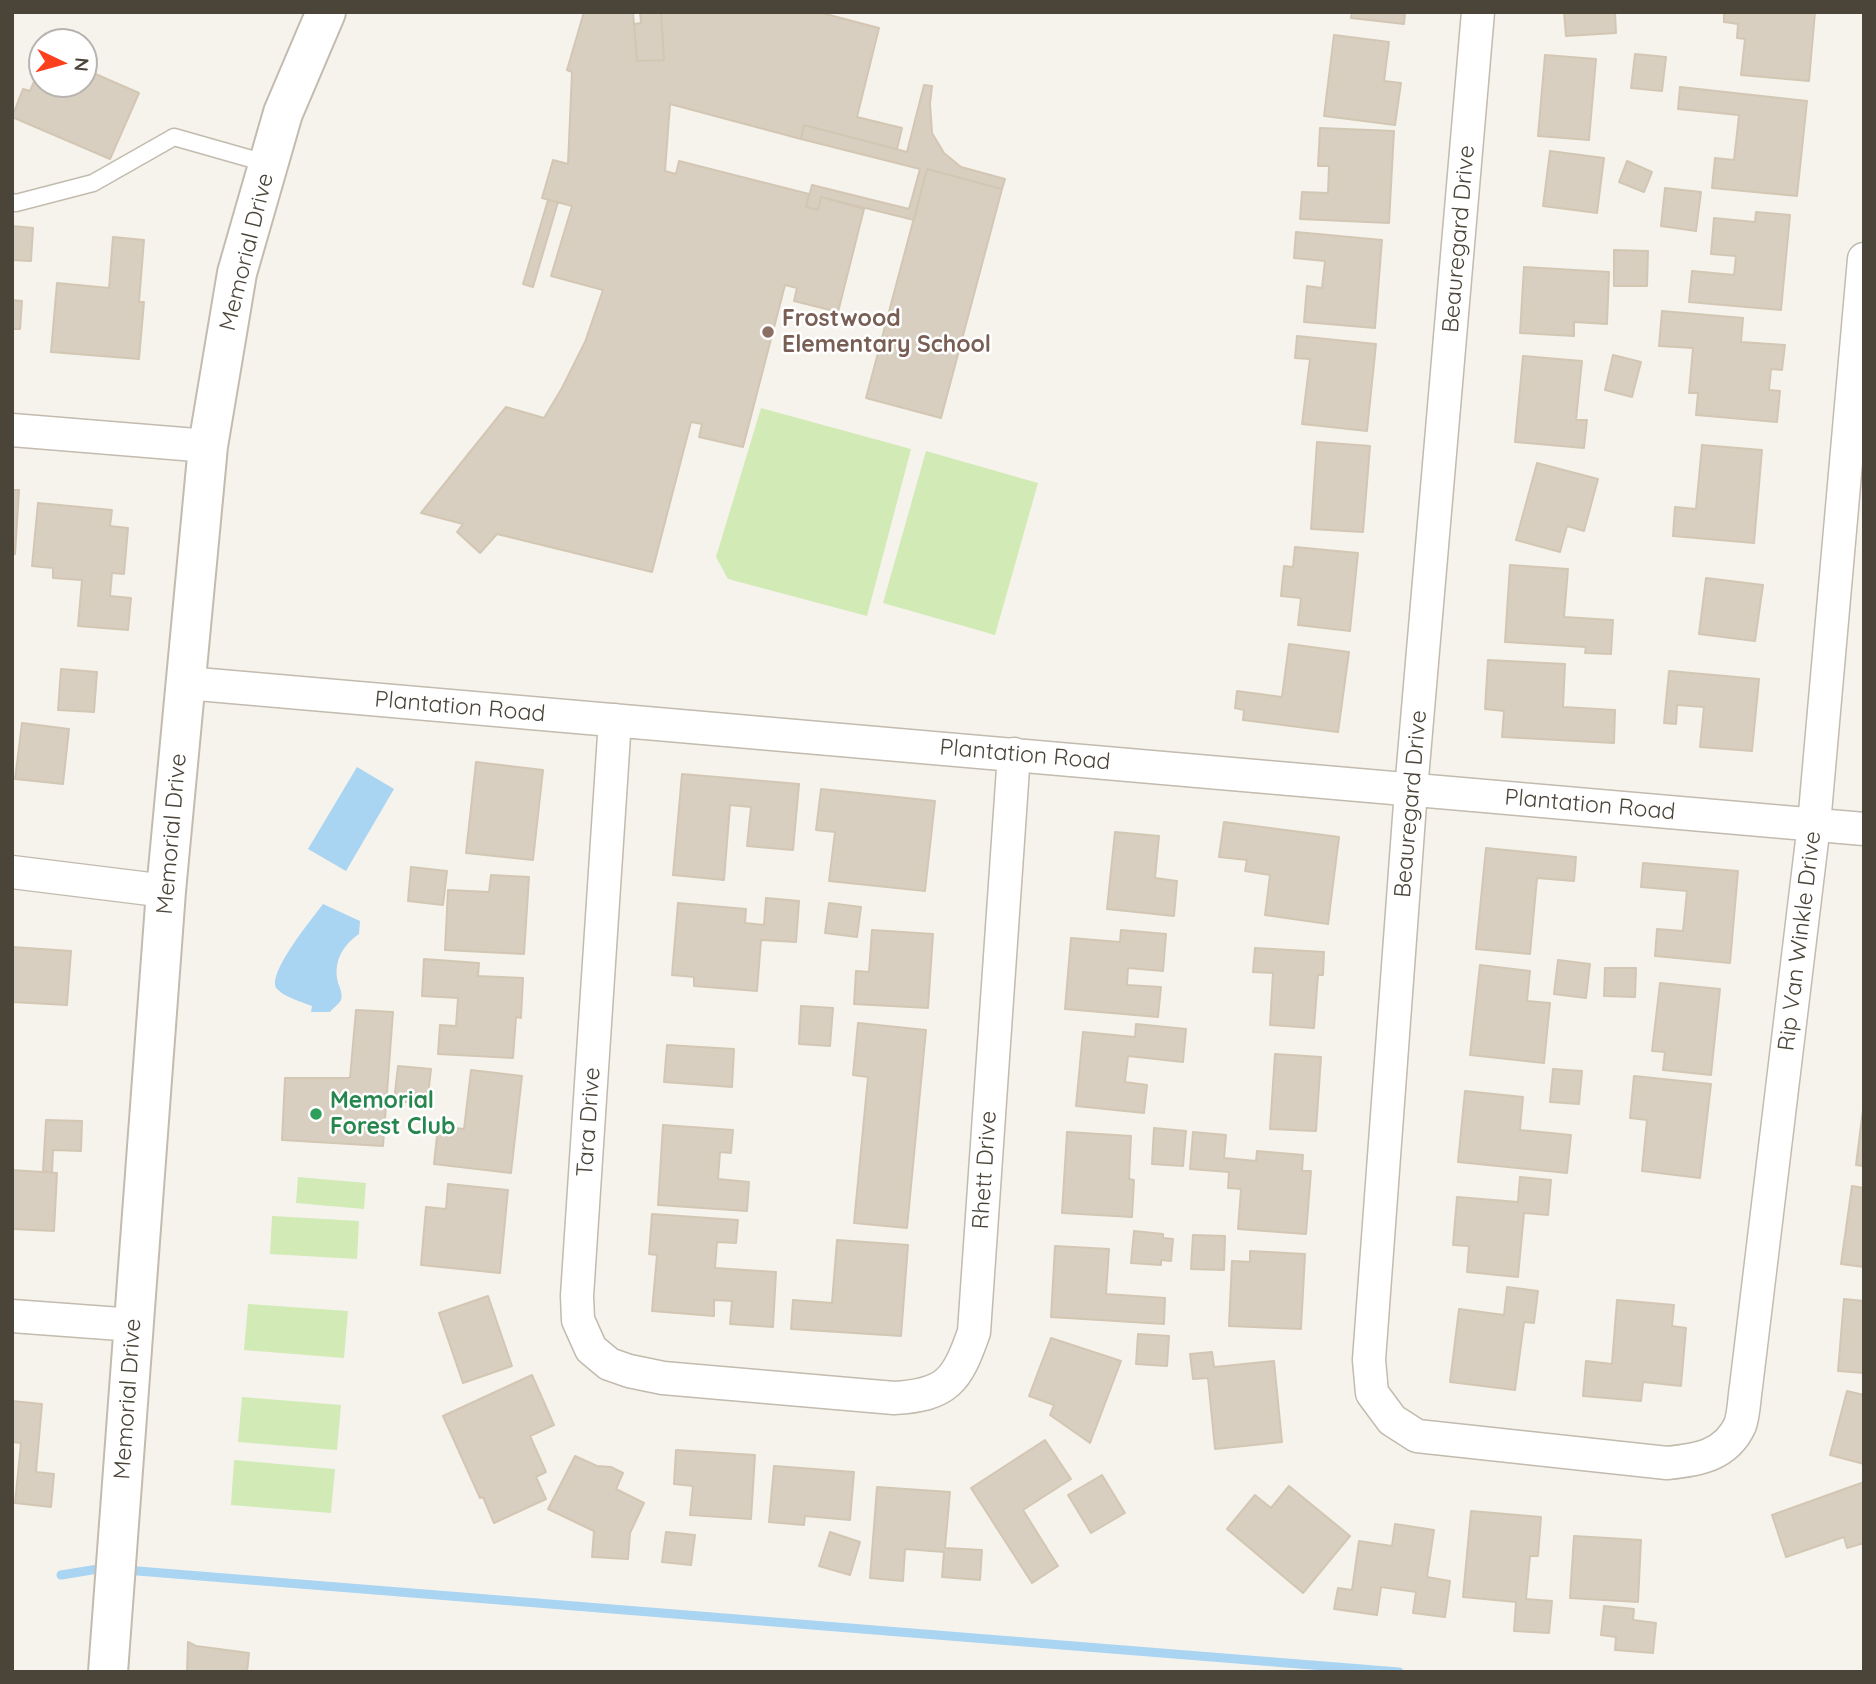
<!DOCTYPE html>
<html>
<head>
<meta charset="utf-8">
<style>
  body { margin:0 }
  #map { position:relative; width:1876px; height:1684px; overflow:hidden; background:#f6f3ec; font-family:Quicksand,sans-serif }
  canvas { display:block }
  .frame { position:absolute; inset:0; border:14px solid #4b4439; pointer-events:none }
  .north { position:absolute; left:28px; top:28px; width:70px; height:70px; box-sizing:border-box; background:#fff; border:2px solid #b7b4b0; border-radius:50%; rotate:95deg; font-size:19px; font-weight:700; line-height:28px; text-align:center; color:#4b4439 }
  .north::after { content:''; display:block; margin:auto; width:24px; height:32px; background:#fc3f1d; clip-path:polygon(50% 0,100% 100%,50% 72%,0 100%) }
</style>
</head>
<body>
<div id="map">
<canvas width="1876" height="1684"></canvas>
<div class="frame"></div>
<div class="north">N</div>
</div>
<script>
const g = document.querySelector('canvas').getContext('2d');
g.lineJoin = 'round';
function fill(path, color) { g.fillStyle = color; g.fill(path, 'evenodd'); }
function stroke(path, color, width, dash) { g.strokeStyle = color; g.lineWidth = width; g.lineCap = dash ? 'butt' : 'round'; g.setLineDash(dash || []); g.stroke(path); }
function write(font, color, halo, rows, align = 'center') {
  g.font = font + ' Quicksand,sans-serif'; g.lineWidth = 5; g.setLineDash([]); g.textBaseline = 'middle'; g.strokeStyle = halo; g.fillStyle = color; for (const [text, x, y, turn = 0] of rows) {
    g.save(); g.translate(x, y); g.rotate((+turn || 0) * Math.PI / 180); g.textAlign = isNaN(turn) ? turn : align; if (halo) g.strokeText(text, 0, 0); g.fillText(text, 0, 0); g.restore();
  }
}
fill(new Path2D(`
  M761,408L911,449L867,616L728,579L716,557Z
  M926,451L1038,483L995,635L883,603Z
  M298,1177L366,1183L364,1209L296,1203Z
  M272,1216L359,1221L357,1259L270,1254Z
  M248,1304L348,1311L344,1358L244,1350Z
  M242,1397L341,1405L337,1450L238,1442Z
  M234,1460L335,1469L331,1513L231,1505Z`), '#d2eab5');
fill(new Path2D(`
  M357,767L394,789L346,871L308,849Z
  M323,904L360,921L359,934C342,946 333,962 338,983C340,988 343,995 341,1000C339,1004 333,1008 330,1012H311L312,1006C302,1002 284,997 277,989C265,975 313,918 323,904Z`), '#a9d4f2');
stroke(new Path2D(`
  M125,1570L1399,1672
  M61,1575L98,1569H108`), '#a9d4f2', 9);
const building = new Path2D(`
  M584,12H633L637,61L664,60L661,12H818L879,28L857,117L902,128L897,149L804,125L801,139L670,104L665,171L676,174L679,161L809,194L806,207L818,210L821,197L864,209L838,312L794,301L797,288L785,285L743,447L699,437L702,424L691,422L652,572L497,534L480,553L457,532L463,524L421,513L506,407L544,418L562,388L585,342L603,290L551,276L572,206L542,198L553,160L568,164L572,72L567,70Z
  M640,12H661L664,60L637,61L634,24L641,23Z
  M1352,12H1405L1404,24L1351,18Z
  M1564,12H1615L1616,33L1566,36Z
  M1724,12H1815L1809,81L1741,75L1745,39L1737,38L1738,24L1724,22Z
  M1334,35L1389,42L1384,81L1401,83L1395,125L1324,116Z
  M1635,54L1666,57L1662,91L1631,88Z
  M1545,55L1596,59L1589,140L1538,136Z
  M42,63V84H84V69L139,93L110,159L12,117L23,89L30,91Z
  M924,85L932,86L930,104L932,133L944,153L961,167L1005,179L1002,189L927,169L914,220L821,197L818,210L806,207L812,185L909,209L920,169L801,139L804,125L907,152Z
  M1680,87L1807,101L1797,196L1712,188L1715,158L1734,160L1739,115L1678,109Z
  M1320,128L1394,131L1389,223L1300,219L1302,192L1328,193L1329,166H1318Z
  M1550,151L1604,158L1597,213L1543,206Z
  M1627,161L1652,172L1644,192L1619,182Z
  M927,169L1002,189L941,418L866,398Z
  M1665,188L1701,192L1696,231L1661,226Z
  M548,200L558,202L533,287L523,284Z
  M1756,212L1790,215L1781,310L1689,302L1692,271L1734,275L1736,256L1711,254L1714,218L1755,222Z
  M12,226L33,228L31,261L12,260Z
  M1296,232L1382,240L1375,328L1304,322L1307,286L1322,288L1325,261L1294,258Z
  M113,237L144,240L139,302H144L139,359L51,352L57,283L109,288Z
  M1614,250L1648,251L1647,286H1614Z
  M1524,267L1609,272L1607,324L1574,322V336L1520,333Z
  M12,300L22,301L20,329H12Z
  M1662,311L1743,318L1741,342L1785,345L1782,370L1771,369L1769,390L1780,391L1777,422L1696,415L1698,393H1689L1693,348L1659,346Z
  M1297,336L1376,344L1367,431L1302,424L1310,359L1295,358Z
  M1613,355L1641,362L1632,397L1605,390Z
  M1523,356L1582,361L1576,420H1587L1584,448L1515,442Z
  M1317,442L1370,446L1363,532L1311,529Z
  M1702,445L1762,450L1754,543L1673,536L1675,507L1696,509Z
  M1537,463L1598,479L1584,531L1567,526L1560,552L1516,540Z
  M12,490H19L15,554H12Z
  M38,503L112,510L110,526L128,528L124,574L112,573L110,596L131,598L128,630L78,626L82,580L53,578V568L32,566Z
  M1295,547L1358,553L1350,631L1298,625L1301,598L1281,596L1284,566L1293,567Z
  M1510,565L1568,569L1564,617L1613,620L1611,654L1585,653L1586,647L1505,642Z
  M1706,578L1763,585L1755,641L1699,634Z
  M1289,644L1349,652L1338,732L1243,720L1244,710L1235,708L1237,691L1282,697Z
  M1488,660L1565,664L1563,707L1615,710L1614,743L1502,737L1504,711L1485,709Z
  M61,669L97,672L94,712L58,710Z
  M1669,671L1759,679L1752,751L1700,747L1704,707L1677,705L1676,724L1664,723Z
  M22,723L69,729L63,784L15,779Z
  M476,762L543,770L533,860L466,853Z
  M682,774L799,784L793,850L747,846L751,807L730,805L724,880L673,875Z
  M821,789L935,801L925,891L829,881L835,832L816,830Z
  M1224,822L1339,837L1328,924L1265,915L1270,875L1245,871L1247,860L1219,857Z
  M1115,832L1159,836L1155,878L1177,881L1174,916L1107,909Z
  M1486,848L1576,857L1574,881L1537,878L1530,954L1476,949Z
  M1643,863L1738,871L1730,963L1655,956L1657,929L1683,931L1687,891L1641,887Z
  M411,867L447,871L443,905L408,901Z
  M491,875L529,877L524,954L445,950L448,890L489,892Z
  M766,898L799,901L796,942L761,940L757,991L694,986V977L672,975L678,903L746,909L745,923L764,925Z
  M829,903L861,907L857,937L825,933Z
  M872,930L933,934L928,1008L854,1004L856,971L869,972Z
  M1121,930L1166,934L1163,971L1128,968L1127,985L1161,987L1158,1017L1065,1009L1071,938L1120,942Z
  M12,947L71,951L67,1005L12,1002Z
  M1255,948L1324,952L1323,975H1318L1314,1028L1270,1025L1273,973L1253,972Z
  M424,959L479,963L478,976L523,978L521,1018L516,1017L513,1058L438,1054L440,1025L456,1026L458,998L422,996Z
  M1558,960L1590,964L1586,998L1554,994Z
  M1480,965L1530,971L1527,1001L1550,1003L1544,1063L1470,1055Z
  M1605,968H1636L1635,997L1604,996Z
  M1660,983L1720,989L1711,1075L1663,1070L1665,1052L1652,1051Z
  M801,1006L833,1008L830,1046L799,1044Z
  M356,1010L393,1012L383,1146L282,1140L285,1078H350Z
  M858,1023L926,1030L907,1228L854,1223L868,1077L853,1075Z
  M1136,1024L1186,1029L1183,1062L1128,1056L1125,1082L1147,1085L1144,1113L1076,1106L1083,1032L1135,1037Z
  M667,1045L734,1049L732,1087L664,1082Z
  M1275,1054L1321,1057L1316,1131L1270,1129Z
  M398,1066L431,1069L427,1104L394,1101Z
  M1553,1069L1582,1071L1579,1104L1550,1102Z
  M471,1070L522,1076L511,1173L434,1164L438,1126L464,1129Z
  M1634,1076L1711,1084L1700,1178L1642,1171L1647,1120L1630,1118Z
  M1465,1091L1523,1097L1520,1130L1571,1135L1567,1173L1458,1162Z
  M1864,1102V1166L1856,1165Z
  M46,1120L82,1121L81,1151L53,1150L52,1172L43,1171Z
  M663,1125L733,1130L731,1153L720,1152L718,1179L749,1182L747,1211L658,1205Z
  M1154,1128L1186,1131L1183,1166L1152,1164Z
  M1067,1132L1131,1136L1129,1179L1134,1180L1132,1217L1062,1213Z
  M1193,1132L1226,1135L1224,1158L1256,1161L1257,1151L1303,1155L1302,1171H1311L1306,1234L1238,1229L1241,1189L1228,1188L1229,1172L1190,1169Z
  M12,1170L57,1173L54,1231L12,1229Z
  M1520,1177L1551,1180L1548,1215L1524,1213L1518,1277L1467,1272L1469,1246L1453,1245L1457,1197L1518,1202Z
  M448,1184L508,1190L500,1273L421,1265L426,1207L446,1209Z
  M1852,1186L1864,1188V1267L1841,1264Z
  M652,1214L738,1220L736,1243L717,1242L715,1268L776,1272L773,1327L730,1324L732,1301L714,1300V1316L652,1311L657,1255L649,1254Z
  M1134,1231L1163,1234V1238L1173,1239L1171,1261L1161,1260V1265L1131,1263Z
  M1193,1235L1225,1236L1224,1270L1191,1269Z
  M837,1240L908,1245L901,1336L791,1329L793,1300L832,1303Z
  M1055,1246L1109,1249L1106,1294L1165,1298L1164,1324L1051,1317Z
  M1250,1251L1305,1254L1301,1329L1229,1326L1232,1261L1250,1262Z
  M1507,1287L1538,1291L1534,1323L1524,1322L1515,1390L1450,1382L1459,1309L1504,1315Z
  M488,1296L512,1366L463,1383L439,1313Z
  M1844,1299L1864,1301V1373L1838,1371Z
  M1617,1300L1674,1305L1672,1326L1686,1328L1681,1386L1643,1382L1641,1401L1583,1396L1586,1361L1612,1364Z
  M1138,1334L1169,1336L1167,1366L1136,1364Z
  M1051,1338L1121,1361L1090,1443L1050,1415L1054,1405L1029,1396Z
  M1212,1352L1214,1367L1274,1361L1282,1442L1215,1449L1208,1378L1193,1379L1190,1354Z
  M532,1375L554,1425L530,1436L546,1472L536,1477L546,1499L494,1523L483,1497L480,1498L443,1416Z
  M1847,1391L1864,1395V1464L1830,1455Z
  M12,1401L42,1404L36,1472L54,1474L51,1507L15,1503L21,1443L12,1442Z
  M1045,1440L1071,1479L1023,1510L1058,1566L1032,1583L971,1488Z
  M676,1450L755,1455L751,1519L690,1515L693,1486L674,1484Z
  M575,1456L597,1466L611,1467L623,1473L616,1489L644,1503L630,1533L628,1559L592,1557L594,1531L548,1509Z
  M774,1466L854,1472L850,1520L805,1516L804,1525L769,1522Z
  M1102,1475L1125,1513L1091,1533L1068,1495Z
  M1864,1482V1543L1847,1548L1844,1537L1786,1557L1772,1515Z
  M1289,1486L1350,1536L1303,1593L1227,1529L1255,1495L1271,1508Z
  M877,1487L950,1492L945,1548L982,1550L980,1580L942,1577L944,1552L905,1549L903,1581L870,1578Z
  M1471,1511L1541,1517L1538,1556H1530L1526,1599L1552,1601L1549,1633L1514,1631L1516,1602L1463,1597Z
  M1395,1524L1434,1530L1427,1577L1450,1581L1445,1617L1413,1613L1416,1592L1381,1587L1377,1615L1334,1609L1338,1588L1352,1590L1359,1541L1392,1546Z
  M666,1532L695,1535L691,1565L662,1562Z
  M830,1532L860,1542L850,1575L819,1566Z
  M1574,1536L1641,1540L1638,1602L1570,1598Z
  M1604,1606L1634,1609L1633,1620L1656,1623L1653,1653L1615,1650L1616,1637L1601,1635Z
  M188,1642L196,1646L249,1653L247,1672H187Z`);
fill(building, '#d8cfc1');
stroke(building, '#d3c7b4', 2);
const service = new Path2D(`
  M12,202L16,203L93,183L174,137L269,164`);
const minor = new Path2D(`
  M1478,12L1411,790L1369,1360L1372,1393L1392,1420L1417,1436L1667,1463C1697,1460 1726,1456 1740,1425C1744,1414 1744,1399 1746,1387L1814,824L1864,259
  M12,430L208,446
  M186,683L1864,829
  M615,720L577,1296L578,1320L591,1349L609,1364L629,1371L663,1378L894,1398C947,1395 957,1381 974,1332L1014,754
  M12,872L166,891
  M12,1316L134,1325`);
const tertiary = new Path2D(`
  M108,1672L166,891L208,446L237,273L283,113L326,12`);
stroke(service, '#c2bbae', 19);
stroke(minor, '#c2bbae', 35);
stroke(tertiary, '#c2bbae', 42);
stroke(service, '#fff', 16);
stroke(minor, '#fff', 32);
stroke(tertiary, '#fff', 38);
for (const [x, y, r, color] of [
  [768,332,7,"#8d6e63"],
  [316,1114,7,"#2e9e5b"]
]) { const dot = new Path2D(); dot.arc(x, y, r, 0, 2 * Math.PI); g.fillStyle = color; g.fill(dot); stroke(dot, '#fff', 2.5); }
write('23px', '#4b4439', '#fff', [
  ["Beauregard Drive",1459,239,-85],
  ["Memorial Drive",247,252,-76],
  ["Plantation Road",460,707,5],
  ["Plantation Road",1025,755,5],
  ["Beauregard Drive",1411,804,-85],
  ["Plantation Road",1590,805,5],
  ["Memorial Drive",172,834,-85],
  ["Rip Van Winkle Drive",1800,941,-83],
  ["Tara Drive",589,1122,-86],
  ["Rhett Drive",985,1170,-86],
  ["Memorial Drive",128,1399,-86]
]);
write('bold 23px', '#785e54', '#fff', [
  ["Frostwood",782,319],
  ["Elementary School",782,345]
], 'left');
write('bold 23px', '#27864d', '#fff', [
  ["Memorial",330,1101],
  ["Forest Club",330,1127]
], 'left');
</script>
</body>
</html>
